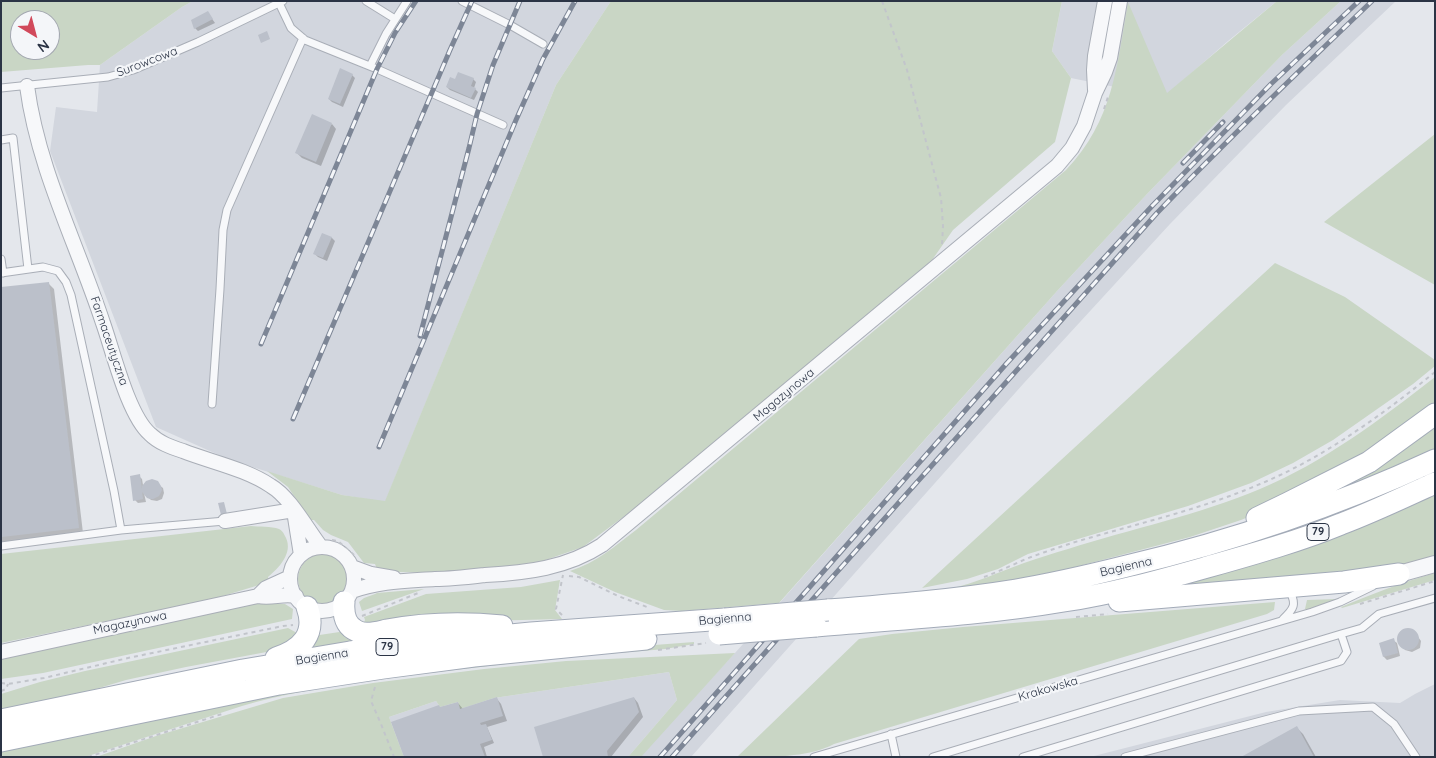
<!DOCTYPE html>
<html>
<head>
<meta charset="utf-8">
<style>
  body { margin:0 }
  #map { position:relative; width:1436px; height:758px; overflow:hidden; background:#e4e7ec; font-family:Quicksand,sans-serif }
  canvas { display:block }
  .frame { position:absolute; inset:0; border:2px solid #2b3445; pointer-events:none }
  .north { position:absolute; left:10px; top:10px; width:50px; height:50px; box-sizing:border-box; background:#f4f6f9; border:1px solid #a4a8b1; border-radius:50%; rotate:143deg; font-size:14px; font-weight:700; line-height:20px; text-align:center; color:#2b3445 }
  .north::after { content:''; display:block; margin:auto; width:18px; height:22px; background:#d1495b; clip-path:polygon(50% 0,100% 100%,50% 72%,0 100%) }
</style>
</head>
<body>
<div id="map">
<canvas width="1436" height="758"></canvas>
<div class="frame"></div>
<div class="north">N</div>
</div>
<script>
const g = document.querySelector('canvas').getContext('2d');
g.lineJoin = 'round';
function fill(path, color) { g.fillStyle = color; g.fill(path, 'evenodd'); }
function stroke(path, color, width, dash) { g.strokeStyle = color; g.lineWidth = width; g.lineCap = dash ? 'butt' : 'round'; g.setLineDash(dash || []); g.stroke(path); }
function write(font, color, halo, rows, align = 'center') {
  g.font = font + ' Quicksand,sans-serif'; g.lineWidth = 4.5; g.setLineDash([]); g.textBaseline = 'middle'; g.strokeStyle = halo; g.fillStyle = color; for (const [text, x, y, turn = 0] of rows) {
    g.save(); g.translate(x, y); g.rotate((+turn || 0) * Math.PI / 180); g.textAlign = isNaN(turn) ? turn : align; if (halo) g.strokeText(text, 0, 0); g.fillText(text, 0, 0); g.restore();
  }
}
fill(new Path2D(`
  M193,1H611L556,85L385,502L342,495L230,460L156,427L50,151L56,107L97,112L100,65L182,7Z
  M1062,1H1277L1228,41L1164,97L1071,78L1052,51Z
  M1341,1H1396L1286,105L1170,224L1024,383L691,757H637L735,653L1058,290L1147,194L1282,55Z
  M669,672L677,700L628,757H404L389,717L436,701L440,707L458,702L460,708L494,698Z
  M1435,684V757H1090L1266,712L1340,700L1400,703L1415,694Z`), '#d2d6de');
fill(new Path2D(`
  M1,1H193L182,7L100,65H88L1,72ZM20,20H50V50H20Z
  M611,1H1062L1052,51L1071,78L1055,142L953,230L930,263L634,509L583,547L534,564L440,573L398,572L377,569L375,564L364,563L348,542L331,535L323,530L314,520H310L288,487L267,471L342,495L385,501L556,85Z
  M1277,1H1341L1282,55L1147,194L1058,290L779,603L682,611L664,610L615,592L570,571C596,563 615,546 636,530L1066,170C1113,121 1117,66 1128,2L1167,93Z
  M1435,134V285L1324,222Z
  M1275,263L1345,297L1435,360V366L1413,384L1333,440L1293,463L1251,483L1188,506L1028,554L998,569L967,579L922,588Z
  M1435,377V405L1379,447L1263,511L1241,520L1190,537L1037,577L949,589C976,583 999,572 1024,563C1039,558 1053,553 1068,549C1131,529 1198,515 1260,489C1324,462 1380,420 1435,377Z
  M1435,423V452L1317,501Z
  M1435,490V558L1366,572L1148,590Z
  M251,526C259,527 271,526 279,529C283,531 284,534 286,538C293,553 279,568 268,577L269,582L213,599L1,643V554Z
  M298 579a25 25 0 1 1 50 0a25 25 0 1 1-50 0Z
  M1435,573V580L1342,608L1341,607C1372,594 1403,582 1435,573Z
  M560,580L555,610L562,619L363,624L365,620L364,617L426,594L521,587Z
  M424,589L362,611L359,602L364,598L375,594L377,593Z
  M1337,599L1311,609H1305L1307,600Z
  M276,600L278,604H285L293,609L292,619L43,673L1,679V657L221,610Z
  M1275,602L1274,610L1267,614L834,744C808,758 768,757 737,757L859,639L892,634L963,627Z
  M439,627L304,650L313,636L346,631Z
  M288,628L297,633L288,648L186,667L126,680L49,703L1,713V694L40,682L85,671Z
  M694,642V644L665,649L607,654L602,653L590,655C514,663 438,671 362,682C322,688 282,694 242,706L85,757H1V749L298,688L641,646Z
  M735,653L641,757H628L677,700L669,672L494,698L460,709L458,702L440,707L436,701L389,717L404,757H96L156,736L283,698L373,683L484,669L566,661Z`), '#c9d6c5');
fill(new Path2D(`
  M208,13L215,23L198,31L195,28Z
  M352,75L355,78L343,107L332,102L329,99Z
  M473,79L476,82L474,88L478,92L474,100L450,90L447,87L456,81Z
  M332,124L336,129L321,166L302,158L297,153Z
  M323,234L332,238L335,241L327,261L318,257L315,254Z
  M49,284L54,289L83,533L1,542V288Z
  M139,476L142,479L143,485H159L163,488L164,493L162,499L157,501L151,500L144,493L146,502L138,503L135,500Z
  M1407,629L1414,631L1421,641L1420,648L1412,652L1405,650L1398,639L1400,632Z
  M1393,640L1397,643L1400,656L1387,660L1384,657L1381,644Z
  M634,698L638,703L643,717L611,757H544Z
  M497,699L501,704L507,721L487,727L494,743L484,747L487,757H405L441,708L458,703L463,709Z
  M1297,728L1303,734L1316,757H1244Z`), '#0003');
fill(new Path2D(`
  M208,11L213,19L194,29L191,20Z
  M267,31L270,39L261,43L258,35Z
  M340,68L353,74L340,104L328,99Z
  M458,72L474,78L471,86L476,88L471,98L446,87L450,77L455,79Z
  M312,114L332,123L316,162L295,153Z
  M322,233L332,237L323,258L313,254Z
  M49,282L79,528L1,537V287Z
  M140,474L142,490V486L146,481L152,479L158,481L161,486L162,490L159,496L153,499H150L147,498L142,492L143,499L133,501L130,476Z
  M224,502L227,514L221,515L218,503Z
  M1397 639a11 11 0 1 1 22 0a11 11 0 1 1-22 0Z
  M1394,638L1398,653L1383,657L1379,643Z
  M497,697L503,716L480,723L481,725L486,724L492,740L480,744L485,757H404L391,722L439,705L440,707L458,702L460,709Z
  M634,697L639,712L607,751L608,757H543L534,727Z
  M1297,726L1314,757H1241Z`), '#bbc0ca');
const service = new Path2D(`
  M366,1L395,19
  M462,1L510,25L543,44
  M279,3L291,28L305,40L377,69L503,125
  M370,66L386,34L407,1
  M1,88L108,77L133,70L198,42L283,1
  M1,140L13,138L28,269
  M1,259L3,273
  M1,273L43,267L58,271L66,282L71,295L114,491L121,530L1,546
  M212,404L220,289L223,230L227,210L303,38
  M121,530L225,521
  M1283,619C1294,609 1297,604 1289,590
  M1341,634L1362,628L1379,614L1435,598
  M891,734L896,757
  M814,757L1312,612L1340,602L1373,586
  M933,757L1341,634L1347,652L1341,661L1023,757
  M1125,757L1299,711L1373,707L1394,724L1416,757`);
const minor = new Path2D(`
  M27,86C38,169 77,244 103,323C113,351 128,415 150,434C159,443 171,447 183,451C211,462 246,469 271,486C290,497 307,529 321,547
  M1095,90L1094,70L1095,56L1105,1
  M294,511L301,555
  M225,521L294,510
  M290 579a32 32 0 1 1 64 0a32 32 0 1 1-64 0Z
  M352,567L371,574L394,578
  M352,591C379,581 406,581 435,579C452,579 468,577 485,575C526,573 567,568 602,545L1057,166L1072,148L1084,126L1095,93L1105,72L1110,58L1120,1
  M258,596L266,588L290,577
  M1,652L258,596C272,599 282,593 296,596`);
const tertiary = new Path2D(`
  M1399,574L1435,564`);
const primary = new Path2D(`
  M1257,518L1288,503L1369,462L1435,414
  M1119,601L1344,582L1399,574
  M344,602C343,614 345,626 357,631C366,636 378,632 387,630C425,623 463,622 502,626
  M828,610C891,605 954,600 1016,590C1053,584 1091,575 1127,566C1233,541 1336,506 1435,460
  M816,626C898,619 982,615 1064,601C1111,594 1158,581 1204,568C1250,555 1297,542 1341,524C1373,512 1404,497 1435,483
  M276,658C301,650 317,634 307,607
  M1,720L243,670L350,652L390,647L531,633L725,619
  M1,741L279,684L383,668L474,656L646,639`);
stroke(service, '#a9aeb7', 9);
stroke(minor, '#a9aeb7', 16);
stroke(tertiary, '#a9aeb7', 18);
stroke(primary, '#a3abb8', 23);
stroke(new Path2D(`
  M882,1L907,70L941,198L943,226L942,245
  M1104,109L1109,94
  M332,540L338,541L354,555
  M569,576L579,577L618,596L647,607
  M984,577C998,572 1012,565 1026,559C1041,553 1057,548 1072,543C1135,524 1200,510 1260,484C1323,458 1382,415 1435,372
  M1360,604L1435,581
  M562,615L556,609L563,575
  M362,616L418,593
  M1076,617L1108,614
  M658,650L706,643
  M1,683L8,684L44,678L128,658L283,626L293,625
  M375,687L371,701L381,724L394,757
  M1,691L6,689L8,684
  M88,757L225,713`), '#c2c5cb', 2, [4, 4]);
stroke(service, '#f7f8fa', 7);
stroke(minor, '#f7f8fa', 14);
stroke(tertiary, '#f7f8fa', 16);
stroke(primary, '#fff', 21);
const rail = new Path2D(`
  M1183,163L1223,122
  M420,336L469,148L477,114L493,65L520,1
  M261,344L377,69L395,33L416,1
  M293,419L450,50L472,1
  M379,447L516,120L543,59L575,1
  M660,757L1007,363L1153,205L1271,84L1359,1
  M672,757L1157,213C1227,140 1299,71 1372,1`);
stroke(rail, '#7d8696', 5);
stroke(rail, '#f4f6f9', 3, [9]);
const primaryBridge = new Path2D(`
  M725,619L828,610
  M719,634L816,626`);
stroke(primaryBridge, '#a3abb8', 23, []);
stroke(primaryBridge, '#fff', 21);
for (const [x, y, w] of [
  [1318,532,22],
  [387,647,22]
]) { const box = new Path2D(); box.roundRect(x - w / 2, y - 8.5, w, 17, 4); g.fillStyle = '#f4f6f9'; g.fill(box); stroke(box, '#2b3445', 1); }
write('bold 11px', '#2b3445', null, [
  ["79",1318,532],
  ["79",387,647]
]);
write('12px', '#2b3445', '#f4f6f9', [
  ["Surowcowa",147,62,-21],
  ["Farmaceutyczna",109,341,71],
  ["Magazynowa",784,395,-40],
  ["Bagienna",1126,567,-13],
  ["Bagienna",725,619,-5],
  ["Magazynowa",130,623,-12],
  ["Bagienna",322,657,-9],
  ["Krakowska",1048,689,-16]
]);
</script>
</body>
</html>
